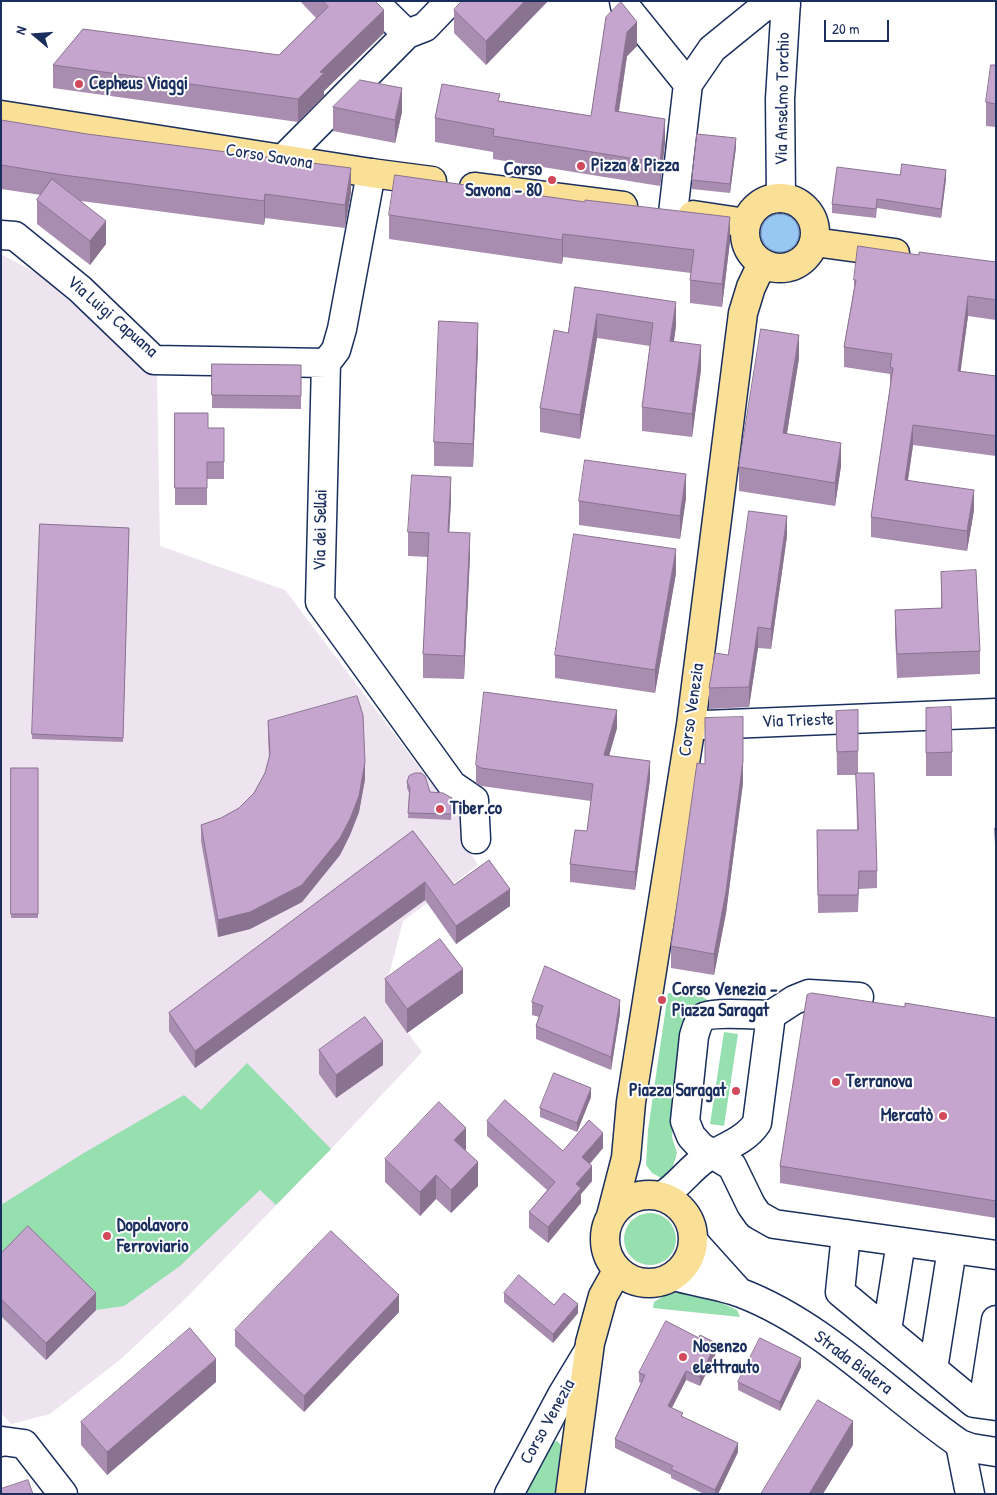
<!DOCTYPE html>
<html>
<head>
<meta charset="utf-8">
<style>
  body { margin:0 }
  #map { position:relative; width:997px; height:1495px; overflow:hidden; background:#fff; font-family:"Patrick Hand",sans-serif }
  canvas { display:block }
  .frame { position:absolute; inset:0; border:2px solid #1b2f5e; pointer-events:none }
  .north { position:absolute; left:10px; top:10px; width:50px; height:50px; -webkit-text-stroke:4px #fff; paint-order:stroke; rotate:288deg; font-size:14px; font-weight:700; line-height:20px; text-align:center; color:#1b2f5e }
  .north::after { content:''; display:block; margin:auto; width:18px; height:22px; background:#1b2f5e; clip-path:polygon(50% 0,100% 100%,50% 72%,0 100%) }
  .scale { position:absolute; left:824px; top:20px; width:65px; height:22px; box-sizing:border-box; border:2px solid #1b2f5e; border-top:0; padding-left:6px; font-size:15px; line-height:18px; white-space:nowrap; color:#1b2f5e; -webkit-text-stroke:4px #fff; paint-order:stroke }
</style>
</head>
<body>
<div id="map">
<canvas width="997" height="1495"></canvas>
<div class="frame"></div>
<div class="north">N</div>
<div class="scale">20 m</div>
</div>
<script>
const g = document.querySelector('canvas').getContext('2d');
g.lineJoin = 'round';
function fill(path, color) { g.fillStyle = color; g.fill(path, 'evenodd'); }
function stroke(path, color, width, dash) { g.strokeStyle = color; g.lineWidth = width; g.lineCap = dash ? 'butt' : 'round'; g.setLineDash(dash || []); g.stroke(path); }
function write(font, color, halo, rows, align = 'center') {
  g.font = font + ' "Patrick Hand",sans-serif'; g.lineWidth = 4; g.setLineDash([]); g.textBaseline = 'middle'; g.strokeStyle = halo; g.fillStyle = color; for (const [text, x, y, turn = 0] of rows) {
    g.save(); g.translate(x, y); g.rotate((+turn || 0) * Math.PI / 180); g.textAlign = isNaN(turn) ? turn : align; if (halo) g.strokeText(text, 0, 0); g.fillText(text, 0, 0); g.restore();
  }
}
fill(new Path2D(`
  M1,254L40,275L148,370L157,372L160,546L285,590L435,788L459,801L465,812L463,840L478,865L403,921L385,990V1002L422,1052L331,1149L185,1299L121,1359L50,1414L11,1424L1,1413Z`), '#eee4f0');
fill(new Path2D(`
  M668,993L698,994L715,1005L674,1117L672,1137L677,1153L671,1173L661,1178L652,1173L646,1165L648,1130Z
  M724,1032L738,1034L724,1126L710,1124Z
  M247,1063L331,1149L276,1205L260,1190L180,1266L124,1306L96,1310L46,1360L1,1316V1205L82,1154L184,1095L201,1110Z
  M624 1239a26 26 0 1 1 52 0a26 26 0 1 1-52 0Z
  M684,1291L704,1295L737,1310L740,1317L653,1308L654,1302L665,1295Z
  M557,1441L561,1445L555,1494H523L551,1443Z`), '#96dfaf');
const water = new Path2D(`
  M761 233a19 19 0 1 1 38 0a19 19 0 1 1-38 0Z`);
fill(water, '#97c8f3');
stroke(water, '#658bb7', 1);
const minor = new Path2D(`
  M373,1L407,34
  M624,1L625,6L688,84L673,213
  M688,84L712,49L765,6L786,5
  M283,159L407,34L425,27L450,1
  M371,173L342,329L336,350L326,363L320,602L452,785L474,800L476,839
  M781,198L780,99L786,1
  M1,235L15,236L80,289L154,360L326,363
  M705,725L996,713
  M771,1015C757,1015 712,1011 702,1018C697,1023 696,1030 694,1036L685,1121L691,1136L701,1147L732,1166L751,1205L758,1215L774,1224L996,1255
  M662,1196C679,1186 690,1168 706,1158C724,1147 745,1141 757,1123L771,1015L794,1000L809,994L859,997
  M846,1234L840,1292L974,1403L996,1406
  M694,1242L739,1292
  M674,1276C695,1282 720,1285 741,1293C824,1325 888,1394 960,1444L971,1448L996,1452
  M887,1330L901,1242
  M933,1369L952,1249
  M983,1404L996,1320
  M1,1442L2,1441L24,1444L63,1494
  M960,1444L970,1494
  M509,1494L562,1395L588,1352`);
const major = new Path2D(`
  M1,115L371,173L432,181
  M474,187L623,206
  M745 233a35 35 0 1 1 70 0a35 35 0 1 1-70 0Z
  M693,215L746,223
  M814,242L895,253
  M605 1239a44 44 0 1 1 88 0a44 44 0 1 1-88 0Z
  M611,1216L626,1158L631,1102L691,725L743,313L751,287L762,264
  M570,1494L590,1343L603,1296L617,1271`);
stroke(minor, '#1b2f5e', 31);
stroke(major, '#1b2f5e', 31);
stroke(minor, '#fff', 28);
stroke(major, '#fadf96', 28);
fill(new Path2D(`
  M300,1H375L384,33L324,91V96L298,122L53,88V65L279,55L316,18Z
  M548,1L486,65L454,33V10Z
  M606,17L637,46L627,56L619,112L665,143L660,186L493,159V152L435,142V118L500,101L591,116Z
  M996,65V127L986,126V102Z
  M333,107L402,112L395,143L333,131Z
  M1,120L351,192L345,228L265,218L264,225L81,201L106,244L90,265L37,224V200L41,195L1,189Z
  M736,147L730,193L692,189V180Z
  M900,175L946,179L941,218L877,208L876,218L832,213V204Z
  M389,215L730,241L722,307L690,303V280L691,273L563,257L562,264L389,239Z
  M919,255L996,262V320L968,316L960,371L996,376V456L913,445L908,480L974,510L967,551L871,537V517L890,387V374L844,367V347L854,288V280Z
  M575,287L676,326L674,341L701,369L692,437L642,431V407L650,346L597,338L580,439L540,432V408L568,333Z
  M478,347L473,467L434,466V442Z
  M799,358L787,434L841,466L835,506L739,491V467Z
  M212,364L301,365V409L212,408Z
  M175,413L208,428H224V479H207V505H175Z
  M686,498L680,539L579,525V501Z
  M451,500L449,532L470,556L464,679L423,678V654L428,557L408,556V532Z
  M40,524L129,528L123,742L32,739Z
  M787,536L771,649L758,648L749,707L709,709V688L728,655Z
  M941,572L980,651V674L897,678L895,634V610L941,608Z
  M676,573L655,693L555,678V655Z
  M926,708L952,752V776H926Z
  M858,710V773L877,871V888L859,889L858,912L818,913L817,830H857L856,775H837L836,711Z
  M268,721L365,779L359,812L350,835L340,855L302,902L250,929L218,937L201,841V825L221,818L239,808L254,793L265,773L269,758L268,737Z
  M617,728L609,756L650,779L635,890L570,882V864L587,831L591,801L481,786L476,783V765Z
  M11,768H38V918H11Z
  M407,782L430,792L452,798L451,820L408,818L409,793L407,788Z
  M743,783L726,913L714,975L671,968V946Z
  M995,828H996V876L995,851Z
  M413,831L454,885L510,906L456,944L425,900L195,1068L169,1031V1013Z
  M385,979L463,993L407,1033L385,1002Z
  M532,1002L620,1013L611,1070L536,1039V1026L539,1017L532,1015Z
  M905,1007L996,1018V1218L780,1183V1166Z
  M319,1050L383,1065L336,1098L319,1074Z
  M591,1097L577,1132L540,1117V1108Z
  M487,1121L563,1151L603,1148L590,1164L592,1181L581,1194V1203L548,1243L529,1228V1212L547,1190L487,1136Z
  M466,1151L478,1186L451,1213L436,1199L420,1216L385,1182V1159Z
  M1,1252L96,1310L46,1360L1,1316Z
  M504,1293L554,1305L578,1313L553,1343L504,1302Z
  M399,1312L304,1412L235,1346V1330Z
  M716,1353L700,1386L686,1380L672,1408L683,1417L738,1452L718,1494H704L671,1478V1475L615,1448V1439L641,1383L639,1382V1373Z
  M801,1367L780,1411L738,1390V1382Z
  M216,1382L107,1475L81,1445V1422Z`), '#a98db1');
fill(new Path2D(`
  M525,1H548L486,65V41Z
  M384,10V33L324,91V96L298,122V99L320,72Z
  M637,22V46L627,56L615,135V111L627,32Z
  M402,88V112L395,143V120Z
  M665,119V143L660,186V163Z
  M736,138V147L730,193V184Z
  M351,168V192L345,228V205Z
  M946,170V179L941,218V209Z
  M265,194V218L264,225V201Z
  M730,217V241L722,307V284Z
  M106,221V244L90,265V241Z
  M563,234V257L562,264V240Z
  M968,296V316L958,391V371Z
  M676,302V326L670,365V341Z
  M597,314V338L580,439V415Z
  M478,323V347L473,467V444Z
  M799,335V358L783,457V433Z
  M701,345V369L692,437V414Z
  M913,425V445L905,500V480Z
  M841,443V466L835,506V483Z
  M686,474V498L680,539V516Z
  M451,477V500L448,555V532Z
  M974,490V510L967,551V531Z
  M787,516V536L771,649V629Z
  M470,533V556L464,679V656Z
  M676,549V573L655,693V670Z
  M758,627V648L749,707V687Z
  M617,710V728L604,773V755Z
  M743,717V783L726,913L714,975V954Z
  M650,761V779L635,890V872Z
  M365,762V779L359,812L350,835L340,855L302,902L250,929L218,937V920Z
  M425,882V900L195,1068V1051Z
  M510,889V906L456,944V926Z
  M463,969V993L407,1033V1009Z
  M620,1000V1013L611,1070V1057Z
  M383,1041V1065L336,1098V1075Z
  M591,1088V1097L577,1132V1123Z
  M466,1128V1152L454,1140Z
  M603,1133V1148L582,1172V1157Z
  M478,1162V1186L451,1213V1190Z
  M592,1166V1181L581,1194V1203L548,1243V1227L576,1184Z
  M436,1175V1199L420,1216V1192Z
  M96,1293V1310L46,1360V1343Z
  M399,1295V1312L304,1412V1396Z
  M578,1304V1313L553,1343V1334Z
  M716,1343V1353L700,1386V1377Z
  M801,1358V1367L780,1411V1402Z
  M216,1359V1382L107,1475V1452Z
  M686,1371V1380L668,1415V1406Z
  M853,1421V1445L823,1494H809Z
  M738,1443V1452L718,1494H715V1490Z`), '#8a7390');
const building = new Path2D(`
  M323,1H375L384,10L320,72L324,73L298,99L53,65L83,29L279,55L328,7Z
  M462,1H525L486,41L454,10Z
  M621,2L637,22L627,32L615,111L665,119L660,163L493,136L494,129L435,118L442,84L500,94L498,101L591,116L606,17Z
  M991,65H996V104L986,102Z
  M360,80L402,88L395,120L333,107Z
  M1,120L87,134L351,168L345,205L265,194L264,201L63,175L1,165Z
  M697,134L736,138L730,184L692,180Z
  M902,164L946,170L941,209L877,199L876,209L832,204L837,167L900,175Z
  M395,175L585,202V200L730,217L722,284L690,280L694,250L563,234L562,240L389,215Z
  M52,179L106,221L90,241L37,200Z
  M858,246L919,255V252L996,262V300L968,296L958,371L996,376V436L913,425L905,480L974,490L967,531L871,517L893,368L890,367L892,354L844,347L856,280H854Z
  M575,287L676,302L670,341L701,345L692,414L642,407L653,323L597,314L580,415L540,408L554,330L568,333Z
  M439,321L478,323L473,444L434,442Z
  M761,329L799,335L783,433L841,443L835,483L739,467Z
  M212,364L301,365V396L212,395Z
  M175,413H208V428H224V462H207V488H175Z
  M585,460L686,474L680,516L579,501Z
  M412,475L451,477L448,532L470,533L464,656L423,654L429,533L408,532Z
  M749,511L787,516L771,629L758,627L749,687L709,688L715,653L728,655Z
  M40,524L129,528L123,738L32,734Z
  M574,534L676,549L655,670L555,655Z
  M976,570L980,651L897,654L895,610L942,608L941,572Z
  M484,692L617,710L604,755L650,761L635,872L570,864L575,830L587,831L593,784L481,768L476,765Z
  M357,696L363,715L365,762L359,796L350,819L340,838L302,885L250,912L218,920L201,825L221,818L239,808L254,793L265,773L270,754L268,721Z
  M951,707L952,752L926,753V708Z
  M858,710V751L837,752L836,711Z
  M743,717V761L726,892L714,954L671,946L697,763L705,764V718Z
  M11,768H38V914H11Z
  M415,773H421L425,776L430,792L443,793L452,798L451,814L408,813L410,788L407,782L409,776Z
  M856,773H874L877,871H859L858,895H818L817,830H858Z
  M995,828H996V852Z
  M413,831L454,885L489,860L510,889L456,926L425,882L195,1051L169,1013Z
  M440,939L463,969L407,1009L385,979Z
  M545,966L620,1000L611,1057L536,1026L543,1006L532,1002Z
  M812,993L905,1007V1003L996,1018V1201L780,1166L807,995Z
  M365,1017L383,1041L336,1075L319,1050Z
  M554,1073L591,1088L577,1123L540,1108Z
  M505,1100L563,1151L589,1120L603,1133L582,1157L592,1166L576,1184L581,1188L548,1227L529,1212L555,1182L487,1121Z
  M439,1102L466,1128L454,1140L478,1162L451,1190L436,1175L420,1192L385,1159Z
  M28,1226L96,1293L46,1343L1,1299V1252H2Z
  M331,1231L399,1295L304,1396L235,1330Z
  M519,1275L554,1305L564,1293L578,1304L553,1334L504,1293Z
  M666,1321L699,1338L700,1335L716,1343L700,1377L686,1371L668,1406L683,1413L681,1416L738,1443L715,1490L671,1469L673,1466L615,1439L645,1375L639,1373Z
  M190,1328L216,1359L107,1452L81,1422Z
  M760,1338L801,1358L780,1402L738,1382Z
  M818,1400L853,1421L809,1494H761Z
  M28,1480L33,1494H1V1489Z`);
fill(building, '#c5a4ce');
stroke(building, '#8a7390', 1);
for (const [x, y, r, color] of [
  [79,84,5,"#d1495b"],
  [581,166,5,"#d1495b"],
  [552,180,5,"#d1495b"],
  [440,809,5,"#d1495b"],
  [662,1000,5,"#d1495b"],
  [836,1082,5,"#d1495b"],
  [736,1091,5,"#d1495b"],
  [943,1116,5,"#d1495b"],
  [107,1236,5,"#d1495b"],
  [683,1357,5,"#d1495b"]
]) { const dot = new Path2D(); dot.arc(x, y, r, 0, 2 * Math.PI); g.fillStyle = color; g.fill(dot); stroke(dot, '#fff', 2); }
write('bold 18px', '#1b2f5e', '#fff', [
  ["Cepheus Viaggi",89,84],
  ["Pizza & Pizza",591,166],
  ["Corso",542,170,"right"],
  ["Savona – 80",542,191,"right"],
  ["Tiber.co",450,809],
  ["Corso Venezia –",672,990],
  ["Piazza Saragat",672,1011],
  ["Terranova",846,1082],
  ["Piazza Saragat",726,1091,"right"],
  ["Mercatò",933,1116,"right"],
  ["Dopolavoro",117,1226],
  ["Ferroviario",117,1247],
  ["Nosenzo",693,1347],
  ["elettrauto",693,1368]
], 'left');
write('18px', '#1b2f5e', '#fff', [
  ["Via Anselmo Torchio",783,99,-89],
  ["Corso Savona",269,157,9],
  ["Via Luigi Capuana",112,317,41],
  ["Via dei Sellai",321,530,-89],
  ["Corso Venezia",692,710,-82],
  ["Via Trieste",798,721,-2],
  ["Strada Bialera",853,1363,37],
  ["Corso Venezia",548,1422,-61]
]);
</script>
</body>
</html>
